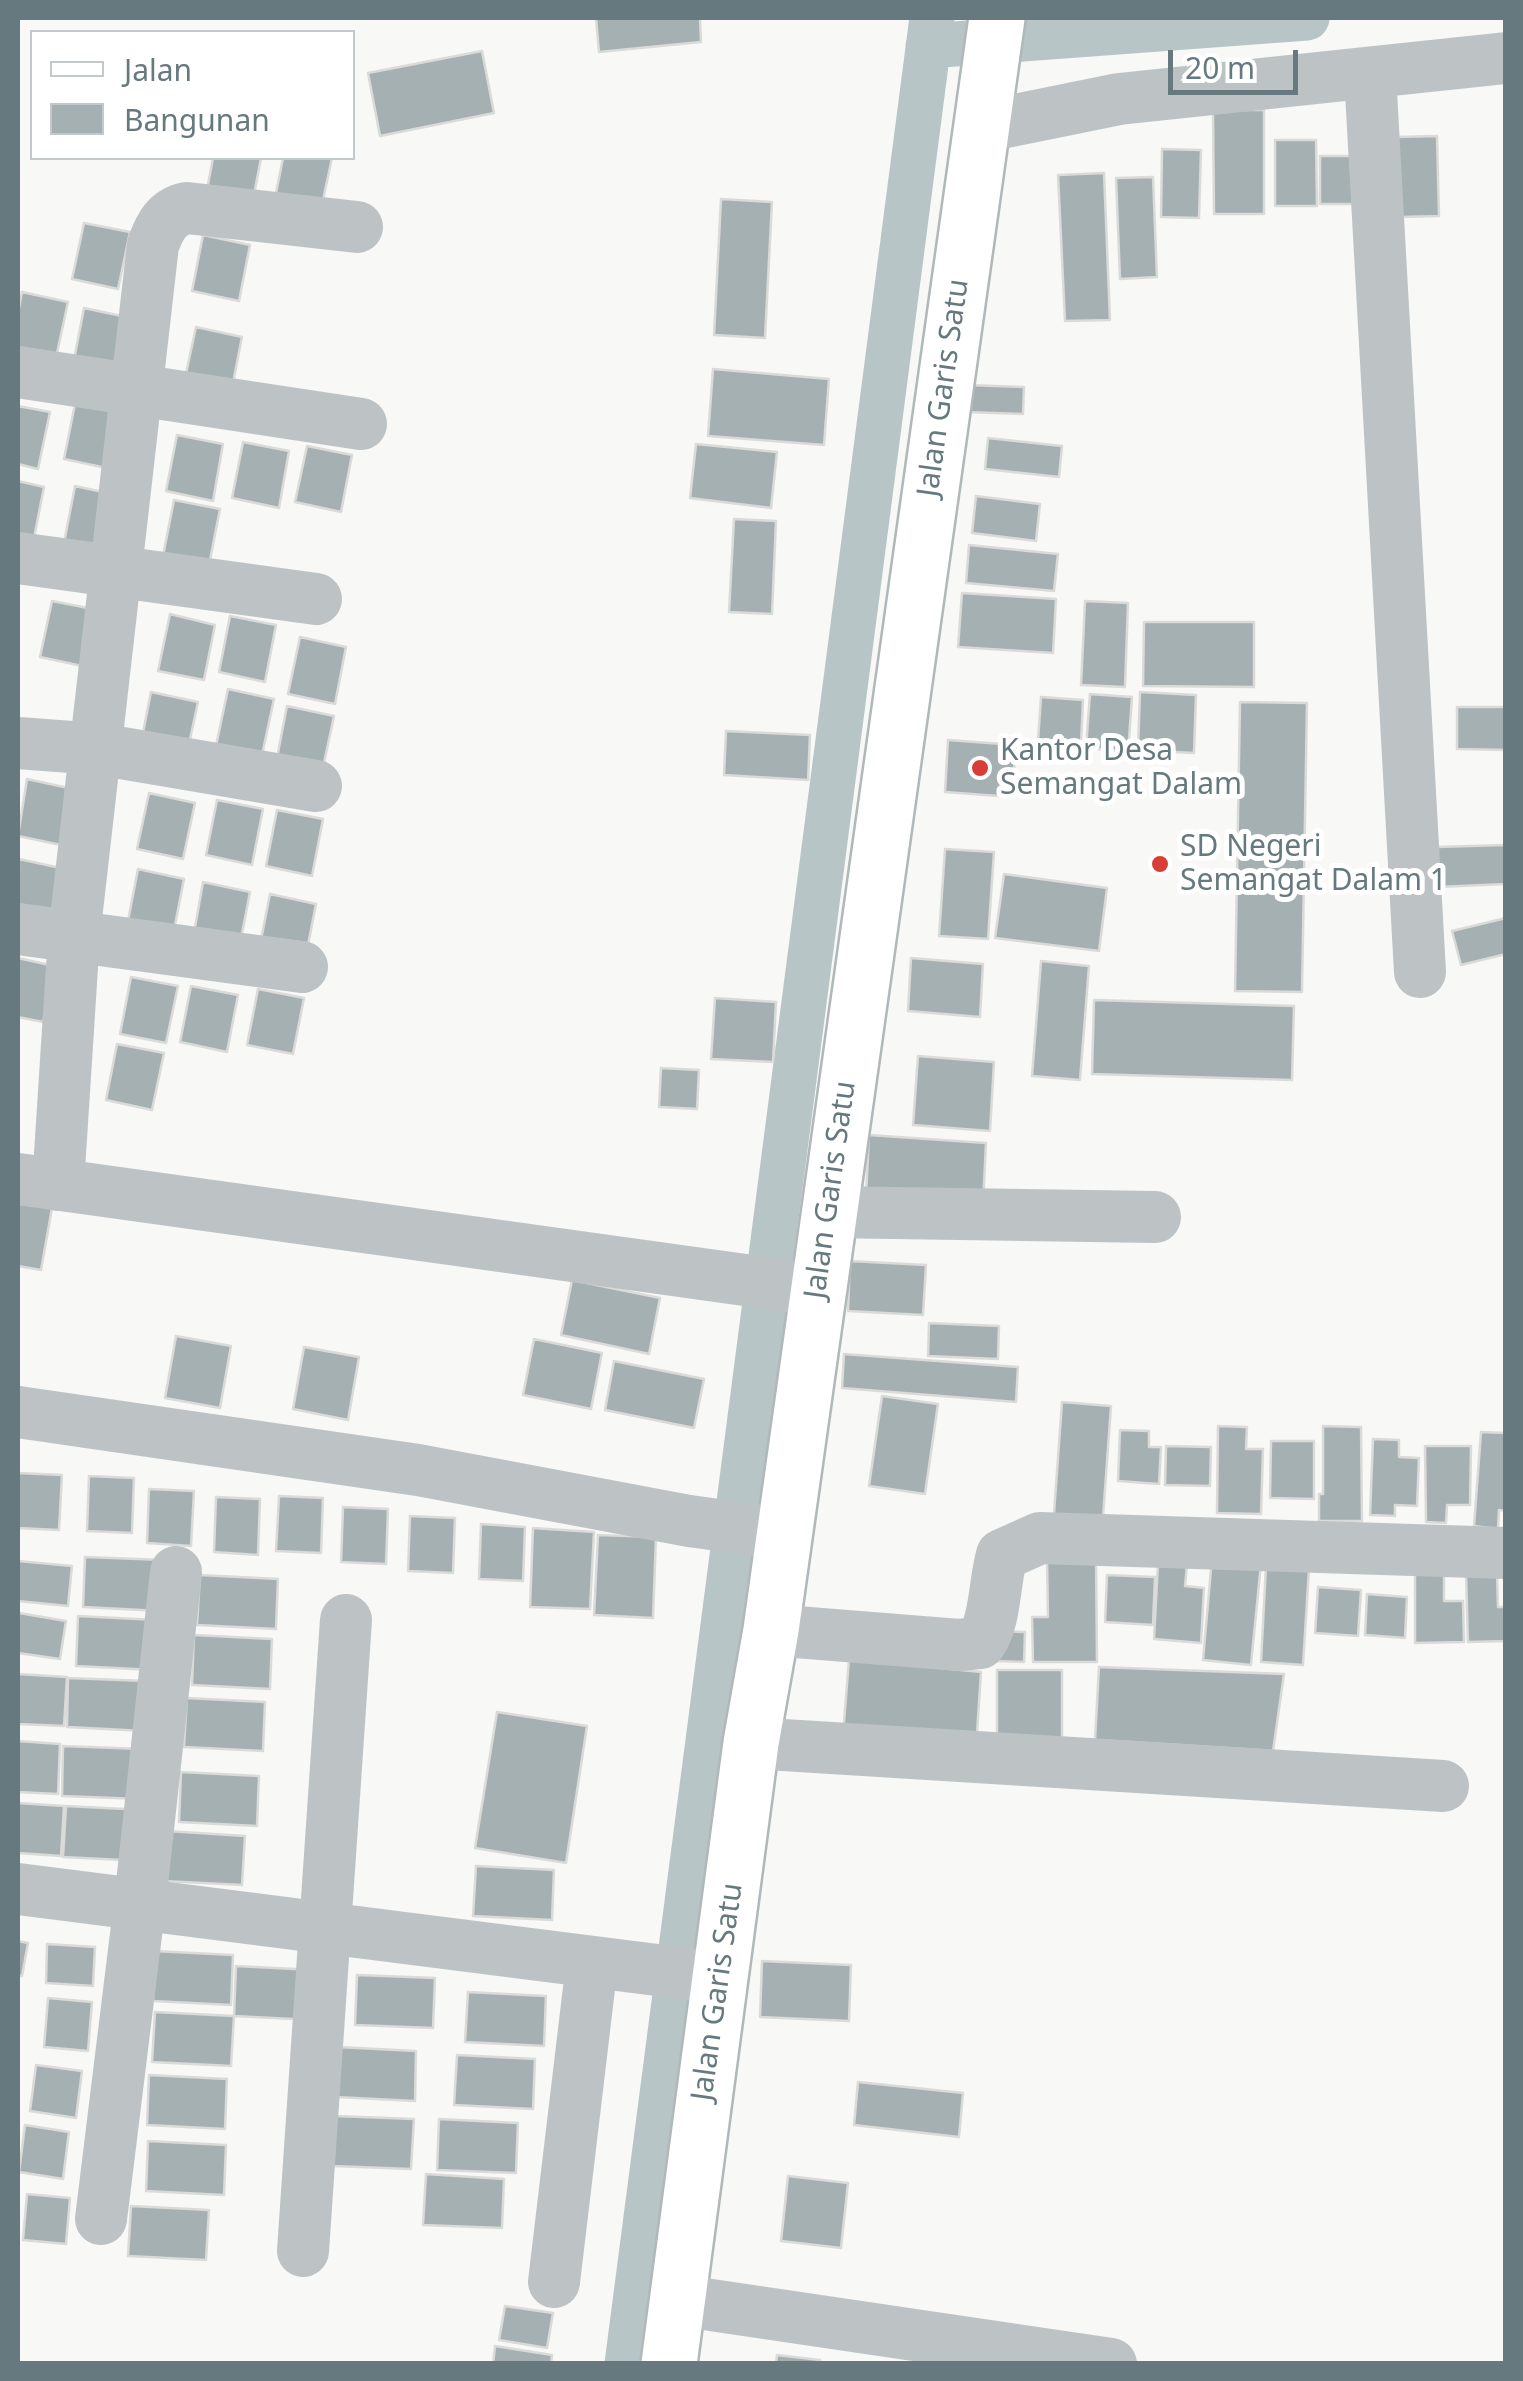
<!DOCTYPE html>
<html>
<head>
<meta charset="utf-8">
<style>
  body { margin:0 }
  #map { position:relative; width:1523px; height:2381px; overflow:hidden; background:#f8f8f6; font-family:"Noto Sans",sans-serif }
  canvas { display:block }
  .frame { position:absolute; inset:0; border:20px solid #66797f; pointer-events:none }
  .legend { position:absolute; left:30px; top:30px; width:325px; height:130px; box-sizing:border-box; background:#fff; border:2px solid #c2c9cc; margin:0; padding:12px 18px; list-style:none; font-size:30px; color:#66797f }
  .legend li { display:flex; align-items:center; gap:20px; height:50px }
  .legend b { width:50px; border:2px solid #c2c9cc }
  .scale { position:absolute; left:1168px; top:50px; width:130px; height:45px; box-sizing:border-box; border:5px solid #66797f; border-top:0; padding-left:12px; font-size:30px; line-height:35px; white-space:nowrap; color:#66797f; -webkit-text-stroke:8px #fff; paint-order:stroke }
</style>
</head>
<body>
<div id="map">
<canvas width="1523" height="2381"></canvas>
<div class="frame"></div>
<ul class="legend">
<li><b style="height:12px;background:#fff"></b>Jalan</li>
<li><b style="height:28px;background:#a5b0b3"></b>Bangunan</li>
</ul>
<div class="scale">20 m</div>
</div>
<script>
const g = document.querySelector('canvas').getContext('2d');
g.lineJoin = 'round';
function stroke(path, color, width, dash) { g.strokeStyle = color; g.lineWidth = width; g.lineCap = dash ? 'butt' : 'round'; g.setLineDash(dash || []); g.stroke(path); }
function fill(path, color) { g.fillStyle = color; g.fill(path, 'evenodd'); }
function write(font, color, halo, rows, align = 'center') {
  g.font = font + ' "Noto Sans",sans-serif'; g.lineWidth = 10; g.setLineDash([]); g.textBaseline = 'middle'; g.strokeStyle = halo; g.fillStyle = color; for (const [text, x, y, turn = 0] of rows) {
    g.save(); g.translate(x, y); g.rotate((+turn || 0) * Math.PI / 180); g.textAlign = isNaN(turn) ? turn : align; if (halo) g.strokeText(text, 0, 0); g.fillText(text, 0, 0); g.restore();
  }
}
stroke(new Path2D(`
  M928,46L1307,18
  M627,2364L932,18`), '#b7c5c7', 45);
const building = new Path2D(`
  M596,18H700L701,42L599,52Z
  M482,51L494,113L380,136L368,73Z
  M1213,110H1264V214H1214Z
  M1437,136L1439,216L1400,217L1397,137Z
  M1275,140H1316L1317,206H1275Z
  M1162,149L1201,150L1199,218L1161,217Z
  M1320,156H1366L1367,204H1320Z
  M213,158H261L252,205L206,195Z
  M283,158H332L320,214L274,203Z
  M1104,173L1110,320L1065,321L1058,175Z
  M1153,177L1157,277L1120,279L1116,178Z
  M721,199L772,202L765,338L714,335Z
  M84,223L130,232L118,289L72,279Z
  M203,235L250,245L239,301L192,291Z
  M22,292L68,302L56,358L18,350V313Z
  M84,308L131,318L119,375L73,365Z
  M196,327L242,337L231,393L184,383Z
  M713,369L829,379L824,445L708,436Z
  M967,385L1024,387L1023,414L966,412Z
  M75,404L122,413L111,469L64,459Z
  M18,406L50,412L38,469L18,464Z
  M177,435L223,444L213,501L166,491Z
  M988,438L1062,446L1059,477L985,469Z
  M243,442L289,451L279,508L232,498Z
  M696,444L777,452L771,508L690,498Z
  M307,446L352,455L341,512L295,502Z
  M18,481L44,487L33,543L18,540Z
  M75,486L121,496L110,552L64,543Z
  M976,496L1040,504L1036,541L972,533Z
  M174,500L220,509L209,565L163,556Z
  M734,519L776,521L772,614L729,612Z
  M969,545L1058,554L1054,591L966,583Z
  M962,593L1056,599L1053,653L958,647Z
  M52,601L98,610L87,667L40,657Z
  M1085,601L1128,603L1125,687L1081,685Z
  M170,614L215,625L204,680L158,671Z
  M230,616L276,625L265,682L219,672Z
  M1144,622H1254V687L1143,686Z
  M300,637L346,647L335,704L288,694Z
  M228,689L274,699L262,755L216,746Z
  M151,692L198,702L186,758L140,748Z
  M1140,692L1196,695L1194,753L1138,750Z
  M1090,694L1132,697L1128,752L1086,748Z
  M1041,697L1083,700L1081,744L1038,741Z
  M1240,702L1307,703L1302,992L1235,991Z
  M287,706L334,716L322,772L276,763Z
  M1457,707H1506V750L1457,749Z
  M726,731L810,735L808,780L724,775Z
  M948,740L1016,745L1012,797L945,792Z
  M27,779L73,789L61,845L18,836Z
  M149,793L195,803L183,859L137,849Z
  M217,800L263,809L252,865L206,855Z
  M277,810L323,819L312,876L266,866Z
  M1506,845V884L1437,887L1436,847Z
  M945,849L994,852L988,939L939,936Z
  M19,859L65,869L54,925L18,917Z
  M138,869L184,879L173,935L127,926Z
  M1004,874L1107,888L1099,951L995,938Z
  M203,882L250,892L239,949L193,939Z
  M270,894L316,904L305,960L259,950Z
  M1506,918V954L1461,965L1452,931Z
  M18,958L54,966L43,1022L18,1017Z
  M911,958L983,964L980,1017L908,1011Z
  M1041,961L1089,966L1080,1080L1032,1076Z
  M131,977L178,986L166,1043L120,1034Z
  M191,986L238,995L227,1052L180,1042Z
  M258,989L304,998L293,1054L247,1045Z
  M715,998L776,1002L773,1062L711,1059Z
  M1094,1000L1294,1006L1292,1080L1092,1074Z
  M117,1044L164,1053L152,1110L106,1100Z
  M918,1056L994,1062L990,1131L913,1125Z
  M661,1068L699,1070L697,1109L659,1107Z
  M869,1135L986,1143L983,1204L866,1196Z
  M18,1201L52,1208L41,1270L18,1266Z
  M850,1261L926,1265L923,1315L848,1311Z
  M572,1280L660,1298L649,1354L561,1335Z
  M929,1323L999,1326L998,1359L928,1356Z
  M176,1336L231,1346L220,1408L165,1398Z
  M534,1339L602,1353L591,1409L523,1395Z
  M304,1347L359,1357L348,1420L293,1409Z
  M844,1354L1018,1367L1016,1402L842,1388Z
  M614,1361L704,1379L694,1428L605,1410Z
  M882,1396L938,1404L925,1494L869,1486Z
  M1062,1402L1111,1406L1102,1531L1053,1527Z
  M1218,1426L1247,1427L1246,1449H1263L1261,1514L1217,1513Z
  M1323,1426L1361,1427L1362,1521H1319V1494H1323Z
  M1120,1430L1149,1431V1447H1161L1159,1484L1118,1481Z
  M1481,1432L1506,1433V1511L1499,1510L1498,1529L1474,1526Z
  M1373,1439L1399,1440V1457L1419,1458L1417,1506L1395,1505V1516L1370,1515Z
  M1271,1441H1314V1499L1270,1498Z
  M1166,1446L1211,1447L1210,1486L1165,1485Z
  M1425,1446H1471L1470,1505H1447L1446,1523L1426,1522Z
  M18,1473L62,1475L59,1530L18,1528Z
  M89,1476L134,1478L132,1533L87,1531Z
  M149,1489L194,1491L191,1546L147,1543Z
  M279,1496L323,1498L321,1553L276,1551Z
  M216,1497L260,1499L258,1555L214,1552Z
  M343,1507L388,1509L386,1564L341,1562Z
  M410,1516L455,1518L453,1573L408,1571Z
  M481,1524L525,1527L523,1581L479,1579Z
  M533,1528L594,1532L590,1609L530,1607Z
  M598,1535L656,1537L653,1618L594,1615Z
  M85,1557L164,1560L161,1611L83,1607Z
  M1047,1558H1096L1097,1662H1033L1032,1617H1048Z
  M1212,1558L1261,1563L1251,1665L1203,1660Z
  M18,1561L72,1566L68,1606L18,1601Z
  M1158,1563L1187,1565L1185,1586L1204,1588L1201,1643L1154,1639Z
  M1266,1566L1309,1569L1303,1665L1261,1662Z
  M1497,1573L1498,1607H1506V1641L1468,1642L1466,1574Z
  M1415,1574H1444V1601H1463L1464,1642L1415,1643Z
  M200,1575L278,1579L276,1629L197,1625Z
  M1107,1575L1155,1577L1153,1625L1105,1622Z
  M1318,1587L1361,1590L1358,1636L1315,1633Z
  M1367,1594L1407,1597L1405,1638L1365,1635Z
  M19,1613L66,1621L60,1659L18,1653Z
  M78,1616L156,1620L154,1670L76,1666Z
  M996,1631L1025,1632L1024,1662L995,1661Z
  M194,1635L272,1639L270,1689L192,1685Z
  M849,1659L981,1672L976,1748L843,1735Z
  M1099,1667L1284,1674L1273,1751L1095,1740Z
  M997,1670H1062V1739H997Z
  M18,1674L67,1677L64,1726L18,1724Z
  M68,1678L147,1681L145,1731L67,1727Z
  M187,1698L265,1702L263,1751L184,1747Z
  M497,1712L587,1726L566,1863L475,1848Z
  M18,1741L60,1744L58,1794L18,1792Z
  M63,1746L142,1749L140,1799L62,1796Z
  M181,1772L259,1776L257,1826L179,1822Z
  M18,1803L64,1806L61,1856L18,1853Z
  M66,1806L144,1810L141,1861L63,1857Z
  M167,1831L245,1836L242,1885L164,1881Z
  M476,1866L554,1870L552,1920L473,1916Z
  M18,1941L28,1943L22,1976H18Z
  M47,1944L95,1947L93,1986L46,1983Z
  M154,1951L233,1955L231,2005L153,2001Z
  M762,1961L851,1965L849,2021L760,2017Z
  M236,1966L314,1970L312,2020L234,2016Z
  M357,1975L435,1978L433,2028L355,2025Z
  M468,1992L546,1996L544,2046L465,2042Z
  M48,1998L92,2002L88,2051L44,2047Z
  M155,2012L234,2016L231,2066L152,2062Z
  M338,2047L416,2051L415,2101L336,2097Z
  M457,2055L535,2059L533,2109L454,2105Z
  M36,2065L82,2071L76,2118L30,2111Z
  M149,2075L227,2079L225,2129L147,2125Z
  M858,2082L963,2093L959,2137L854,2125Z
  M335,2116L414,2119L411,2169L333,2166Z
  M439,2119L518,2123L516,2173L437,2170Z
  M25,2125L69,2132L63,2179L19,2172Z
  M148,2141L226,2145L224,2195L146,2191Z
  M426,2174L504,2179L502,2228L423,2225Z
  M788,2176L848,2183L841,2248L781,2241Z
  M27,2194L70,2198L66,2244L23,2240Z
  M131,2206L209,2210L206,2260L128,2256Z
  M505,2306L553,2313L547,2348L499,2340Z
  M495,2346L552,2355L551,2364H493Z
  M777,2355L820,2360V2364H776Z`);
fill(building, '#a5b0b3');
stroke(building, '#dadad8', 2.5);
const secondary = new Path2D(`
  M669,2364L751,1743L771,1630L997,18`);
stroke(secondary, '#b0b8ba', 60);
stroke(new Path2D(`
  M1370,74L1420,972
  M981,127L1119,99L1506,58
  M18,372L361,424
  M18,558L316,599
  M18,743L98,749L316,786
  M18,929L302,967
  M18,1179L817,1290
  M58,1185L74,936L153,245C160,226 167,212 187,208L357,227
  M828,1212L1155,1217
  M18,1412L418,1470L689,1521L785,1534
  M771,1630L959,1645L980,1643C996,1623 994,1581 1002,1555L1040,1538L1506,1553
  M751,1743L1443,1786
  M18,1889L720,1978
  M101,2219L140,1902L176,1572
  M303,2251L346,1620
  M554,2282L592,1963
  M677,2300L1111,2364`), '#bdc3c5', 52);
stroke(secondary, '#fff', 55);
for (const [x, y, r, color] of [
  [980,768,10,"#d83d37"],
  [1160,864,10,"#d83d37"]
]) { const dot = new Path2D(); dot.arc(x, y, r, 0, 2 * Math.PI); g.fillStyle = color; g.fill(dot); stroke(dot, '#fff', 4); }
write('30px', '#66797f', '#fff', [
  ["Jalan Garis Satu",944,388,-82],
  ["Jalan Garis Satu",831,1190,-82],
  ["Jalan Garis Satu",718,1992,-82]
]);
write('30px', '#66797f', '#fff', [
  ["Kantor Desa",1000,751],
  ["Semangat Dalam",1000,785],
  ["SD Negeri",1180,847],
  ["Semangat Dalam 1",1180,881]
], 'left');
</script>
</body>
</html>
